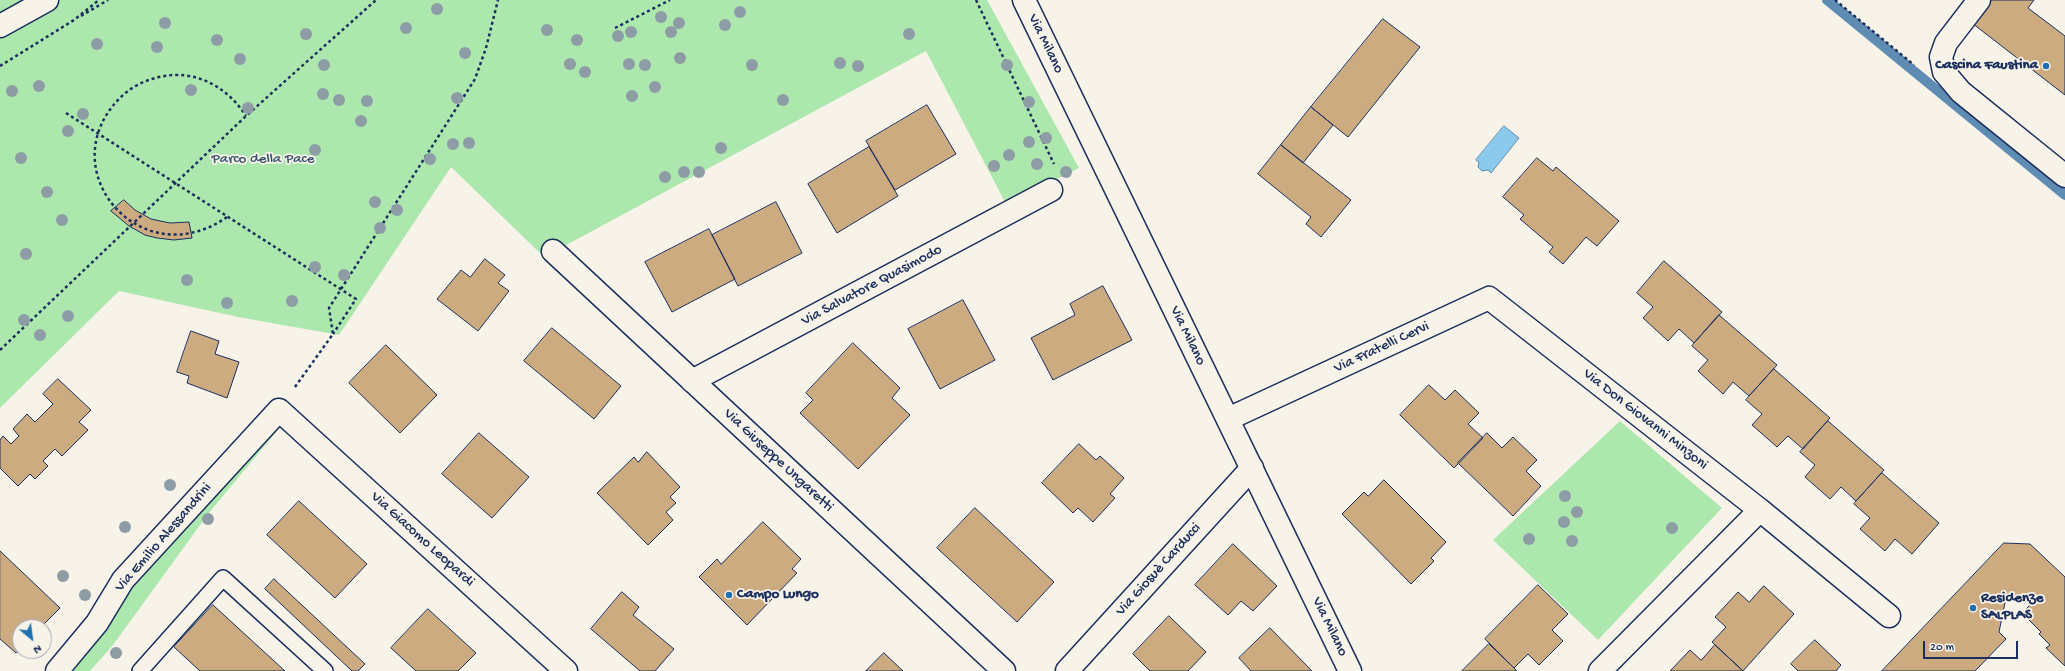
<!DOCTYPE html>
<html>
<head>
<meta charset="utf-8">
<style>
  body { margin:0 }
  #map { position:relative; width:2065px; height:671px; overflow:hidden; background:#f7f3e8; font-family:"Gochi Hand",sans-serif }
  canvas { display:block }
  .north { position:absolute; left:12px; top:619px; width:40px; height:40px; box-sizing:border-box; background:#f7f3e8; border:1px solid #9fa5b1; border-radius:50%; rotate:151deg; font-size:11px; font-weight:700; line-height:16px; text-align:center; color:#1b2f5e }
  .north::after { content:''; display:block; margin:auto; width:14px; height:18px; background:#1f6fb2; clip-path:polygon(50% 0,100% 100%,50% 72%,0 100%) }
  .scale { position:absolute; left:1923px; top:641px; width:95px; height:18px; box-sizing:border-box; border:2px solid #1b2f5e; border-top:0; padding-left:5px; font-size:12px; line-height:14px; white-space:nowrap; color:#1b2f5e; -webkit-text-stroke:3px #f7f3e8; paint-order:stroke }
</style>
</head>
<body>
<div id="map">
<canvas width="2065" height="671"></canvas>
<div class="north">N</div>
<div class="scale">20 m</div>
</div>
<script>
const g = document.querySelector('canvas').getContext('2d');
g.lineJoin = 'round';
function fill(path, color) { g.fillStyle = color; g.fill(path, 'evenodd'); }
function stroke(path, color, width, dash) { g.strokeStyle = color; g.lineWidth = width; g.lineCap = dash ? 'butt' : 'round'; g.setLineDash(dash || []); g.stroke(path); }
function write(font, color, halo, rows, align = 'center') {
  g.font = font + ' "Gochi Hand",sans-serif'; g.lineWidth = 3.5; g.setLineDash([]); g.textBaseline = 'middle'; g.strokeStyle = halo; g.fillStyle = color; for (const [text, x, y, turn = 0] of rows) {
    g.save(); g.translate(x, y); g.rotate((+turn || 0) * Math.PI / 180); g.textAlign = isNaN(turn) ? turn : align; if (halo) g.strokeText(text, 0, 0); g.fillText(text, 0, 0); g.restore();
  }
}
fill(new Path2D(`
  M0,0H987L1079,168L1006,204L926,51L544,257L451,167L339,335L238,317L119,291L0,408Z
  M1620,421L1722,508L1598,640L1493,540Z
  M272,427L277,431L208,514L113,645L90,671H63L133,584Z`), '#ace8ad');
const water = new Path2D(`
  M1504,126L1519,138L1491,173L1488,170L1482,171L1478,167L1479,162L1476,160Z`);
fill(water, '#8bcaec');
stroke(water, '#5e8cb3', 1);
stroke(new Path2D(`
  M1827,0L2065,195`), '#5e8cb3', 10);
const building = new Path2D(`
  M1983,0H2034L2028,8L2065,36V95L1968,20Z
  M1383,19L1420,47L1348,137L1311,107Z
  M927,105L956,154L895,190L866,141Z
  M1311,107L1333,125L1303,163L1281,145Z
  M1281,145L1351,200L1321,237L1306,224L1311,217L1258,174Z
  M869,147L898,196L837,233L808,184Z
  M1537,158L1553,171L1556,167L1619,221L1597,246L1586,237L1563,264L1549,252L1553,247L1520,219L1524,215L1503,197Z
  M124,200L135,210L151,219L170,223L189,222L192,238L174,240L157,238L145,235L129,226L111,211Z
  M776,202L802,253L738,286L712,235Z
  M709,229L735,279L672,312L645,262Z
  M485,259L505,275L498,283L509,291L478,331L437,299L461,270L470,277Z
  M1664,261L1722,312L1694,343L1679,329L1668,341L1643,318L1653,307L1637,293Z
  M1103,286L1132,340L1053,380L1031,338L1075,315L1070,304Z
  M963,300L995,360L940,389L908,329Z
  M1719,315L1777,365L1749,396L1733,382L1723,394L1698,371L1708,360L1692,346Z
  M552,328L621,386L594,419L524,361Z
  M191,331L219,341L215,354L239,362L227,398L187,383L189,376L177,372Z
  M853,343L900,388L892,398L910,415L858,469L800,413L813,400L806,393Z
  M386,345L437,395L400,433L349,383Z
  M1774,369L1830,418L1803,449L1788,436L1777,447L1752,425L1762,414L1746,400Z
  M58,379L91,410L79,422L88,430L62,456L55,449L43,461L48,466L35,479L30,474L18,486L0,468V440L3,436L11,444L19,436L13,429L27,414L35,422L53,404L43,394Z
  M1429,385L1445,400L1455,390L1479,413L1468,424L1483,438L1454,468L1400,415Z
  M1828,421L1884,470L1856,501L1841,487L1830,499L1805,477L1815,465L1800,452Z
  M479,433L529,477L492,518L442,474Z
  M1487,433L1502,448L1513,437L1537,460L1526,471L1541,486L1513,516L1458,463Z
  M1079,444L1096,460L1100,456L1124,478L1110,494L1115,498L1093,522L1078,508L1073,513L1042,483Z
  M647,452L680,487L670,497L676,503L666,512L673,520L648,545L597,493L634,457L638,462Z
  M1882,473L1939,523L1912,554L1895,539L1885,551L1860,529L1870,518L1854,504Z
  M1384,480L1446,542L1431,558L1434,561L1411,584L1342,514L1364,492L1368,496Z
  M299,501L367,564L335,598L267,535Z
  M975,508L1054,582L1017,622L937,548Z
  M763,522L801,559L792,569L797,573L747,625L699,577L717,559L721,564Z
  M2004,543L2030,544L2065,577V666L2046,648L2050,645L2039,634L2041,632L2022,613L2032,603L2025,596L2006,598L1999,632L2006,639L1975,671H1882Z
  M1233,544L1277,586L1253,611L1241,601L1228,615L1195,585Z
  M0,551L60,608L41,627H20V649L16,653L0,639Z
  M274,579L365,664L358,671H352L265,589Z
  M1538,585L1568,614L1552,630L1563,641L1539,665L1528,654L1514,668L1485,639Z
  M1764,586L1794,614L1743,671L1712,642L1726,627L1715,617L1738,592L1749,602Z
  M622,592L639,607L633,615L674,649L655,671H640L591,629Z
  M213,605L285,671H200L174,647Z
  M428,609L476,653L458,671H416L391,648Z
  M1169,616L1206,652L1188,671H1150L1133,654Z
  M1270,628L1312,671H1251L1239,658Z
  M1815,640L1841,665L1836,671H1798L1791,664Z
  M1489,644L1514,668L1517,671H1462Z
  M1715,645L1743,671H1670L1690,650L1701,660Z
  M884,653L903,671H866Z`);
fill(building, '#cdab80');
stroke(building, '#1b2f5e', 1);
const service = new Path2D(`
  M140,671L223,578L325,671`);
const minor = new Path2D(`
  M1979,0L1946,43L1941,57L1944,72L1961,92L2065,176
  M0,26L47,0
  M553,251L1004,671
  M692,381L1051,190
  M1228,419L1489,298L1760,510L1889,616
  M57,671L97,623L123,580L279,410L566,671
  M1067,671L1252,468
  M1600,671L1760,510`);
const tertiary = new Path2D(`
  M1024,0L1350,671`);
stroke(service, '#1b2f5e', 18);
stroke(minor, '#1b2f5e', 25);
stroke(tertiary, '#1b2f5e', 25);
stroke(new Path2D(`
  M976,0L1054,164
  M1835,0L1914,65
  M81,16L108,0
  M615,28L670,0
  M0,66L74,20L99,0
  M66,113L356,299L333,334
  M227,217C141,277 50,170 119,99C133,84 154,76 174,75C204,74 230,91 246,116
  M0,350L246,116L376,0
  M295,387L333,334L329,308L475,79L486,48L498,0`), '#1b2f5e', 2.5, [3, 3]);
stroke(service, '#f7f3e8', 15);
stroke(minor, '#f7f3e8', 22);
stroke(tertiary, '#f7f3e8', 22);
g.fillStyle = '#8e9ca5';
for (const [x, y] of [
  [437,9],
  [740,12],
  [661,17],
  [165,23],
  [679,23],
  [725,25],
  [406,28],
  [547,30],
  [631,32],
  [671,32],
  [306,34],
  [909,34],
  [618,36],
  [217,40],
  [577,40],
  [97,44],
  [157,47],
  [465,53],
  [680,58],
  [240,59],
  [840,63],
  [570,64],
  [629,64],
  [324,65],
  [645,65],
  [752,65],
  [1007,65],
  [858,66],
  [585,72],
  [39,86],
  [655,87],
  [191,90],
  [12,91],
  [323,94],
  [632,96],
  [457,98],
  [339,100],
  [783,100],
  [367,101],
  [1029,102],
  [248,108],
  [83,114],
  [361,121],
  [68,131],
  [1046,138],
  [1029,142],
  [469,143],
  [453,144],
  [721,148],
  [315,150],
  [1009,155],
  [21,158],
  [430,159],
  [1037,164],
  [994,166],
  [684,172],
  [699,172],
  [1066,172],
  [665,177],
  [47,192],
  [375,202],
  [397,210],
  [62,220],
  [380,228],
  [26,254],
  [315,267],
  [344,275],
  [187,280],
  [292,301],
  [227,303],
  [68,316],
  [24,320],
  [40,335],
  [170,485],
  [1565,496],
  [1577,512],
  [208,519],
  [1564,522],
  [125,527],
  [1672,528],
  [1529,539],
  [1572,541],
  [63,576],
  [85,595],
  [116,653]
]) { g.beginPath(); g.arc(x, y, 6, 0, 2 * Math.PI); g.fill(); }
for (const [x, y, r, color] of [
  [2046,66,4,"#1f6fb2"],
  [729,595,4,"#1f6fb2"],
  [1973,608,4,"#1f6fb2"]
]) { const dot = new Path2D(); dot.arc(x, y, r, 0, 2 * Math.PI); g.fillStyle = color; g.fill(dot); stroke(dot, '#f7f3e8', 1.5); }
write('15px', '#1b2f5e', '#f7f3e8', [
  ["Via Milano",1045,44,64],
  ["Via Salvatore Quasimodo",872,286,-28],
  ["Via Milano",1187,336,64],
  ["Via Fratelli Cervi",1382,348,-25],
  ["Via Don Giovanni Minzoni",1645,420,38],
  ["Via Giuseppe Ungaretti",778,461,43],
  ["Via Emilio Alessandrini",164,538,-49],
  ["Via Giacomo Leopardi",422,540,42],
  ["Via Giosuè Carducci",1159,570,-48],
  ["Via Milano",1329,627,64]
]);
write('bold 15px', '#1b2f5e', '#f7f3e8', [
  ["Cascina Faustina",2038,66,"right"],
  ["Campo Lungo",737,595],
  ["Residenze",1981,599],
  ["SALPLAS",1981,616]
], 'left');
write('15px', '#38546e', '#f7f3e8', [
  ["Parco della Pace",263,160]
]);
</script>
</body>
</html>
